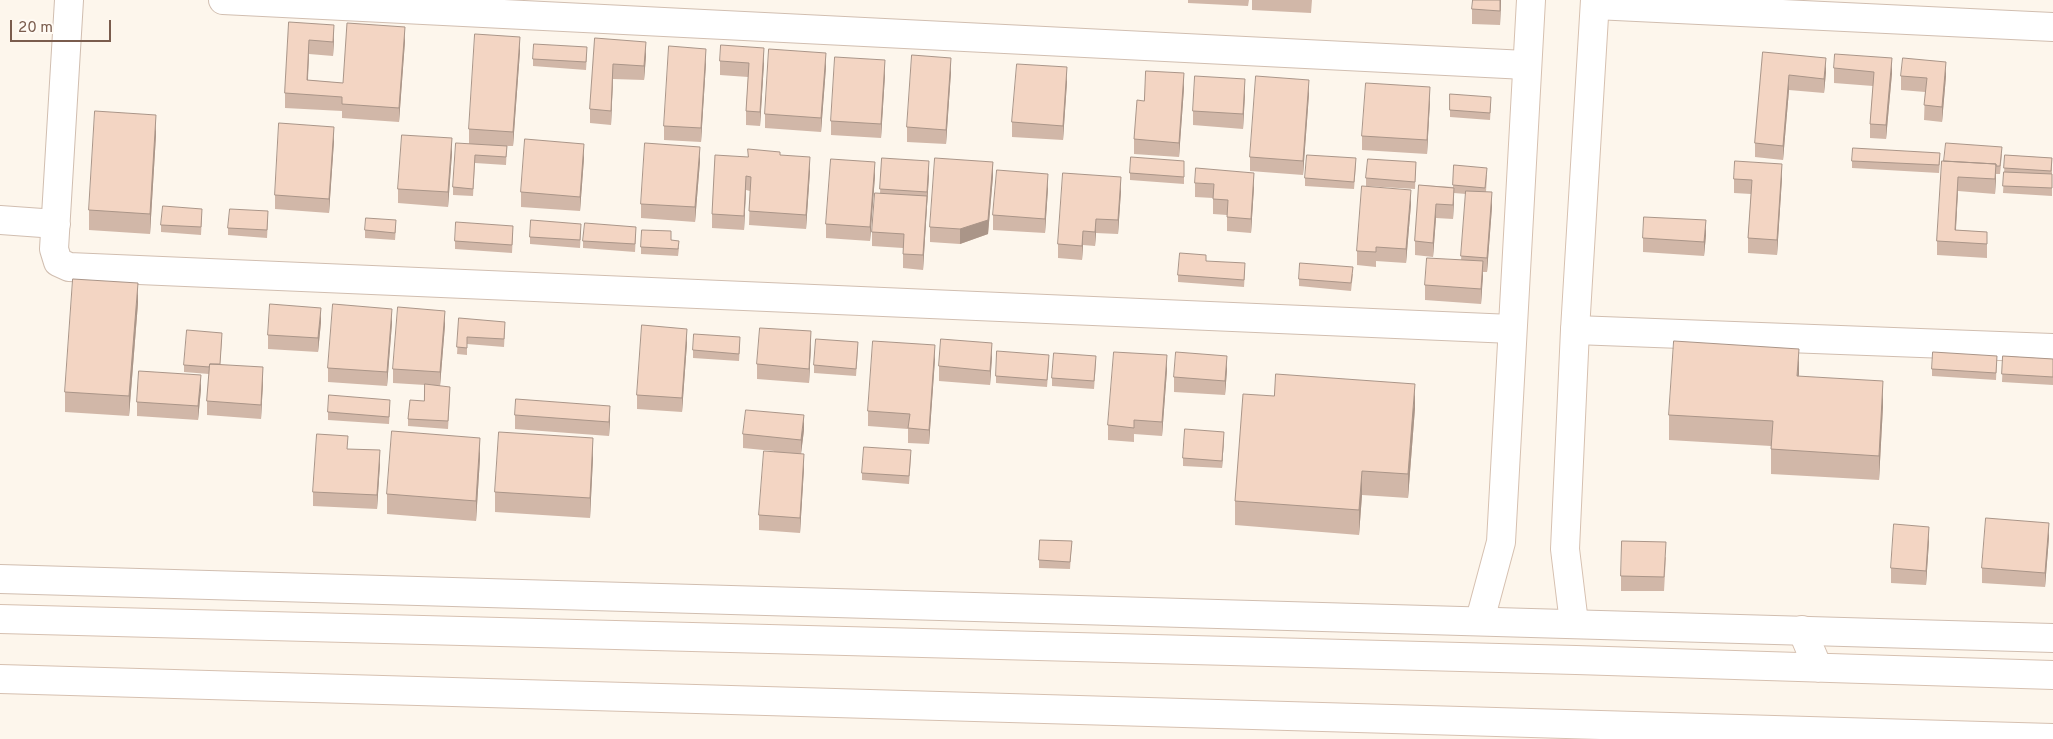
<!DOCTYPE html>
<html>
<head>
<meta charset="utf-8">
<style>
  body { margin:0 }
  #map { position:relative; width:2053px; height:739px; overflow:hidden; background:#fdf6ec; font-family:Overpass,sans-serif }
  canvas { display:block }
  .scale { position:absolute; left:10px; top:20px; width:101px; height:22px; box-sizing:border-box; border:2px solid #7a5c4d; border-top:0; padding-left:6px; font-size:15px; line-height:18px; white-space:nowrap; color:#7a5c4d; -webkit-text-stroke:4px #fffaf3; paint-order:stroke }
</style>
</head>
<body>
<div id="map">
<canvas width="2053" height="739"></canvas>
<div class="scale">20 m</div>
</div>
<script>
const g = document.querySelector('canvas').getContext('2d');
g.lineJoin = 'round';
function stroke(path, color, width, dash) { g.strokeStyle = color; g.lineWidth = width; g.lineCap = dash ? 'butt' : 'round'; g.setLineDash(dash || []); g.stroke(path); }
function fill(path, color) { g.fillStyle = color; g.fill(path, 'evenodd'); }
const street = new Path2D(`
  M69,0L54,249L58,262L69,267L1512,329
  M223,0L1526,65
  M1595,5L2053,27
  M0,220L56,224
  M1575,330L2053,348
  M0,579L2053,638`);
const secondary = new Path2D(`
  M0,619L1576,660L2053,675
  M1480,620L1501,542L1531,0
  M1574,623L1565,549L1575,330L1595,0
  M1802,630L1818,668
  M0,679L2053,738`);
stroke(street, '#d1beb0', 30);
stroke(secondary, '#d6c0b0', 30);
stroke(street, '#fff', 28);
stroke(secondary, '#fff', 28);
fill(new Path2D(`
  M1188,0H1249L1248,6L1188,3Z
  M1252,0H1312L1311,13L1252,10Z
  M1501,0L1500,25L1472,24V9Z
  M289,22L334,39L333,56L309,54L308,80L343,83L405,41L399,122L342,118V111L285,108V93Z
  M595,38L646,56L644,80L613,79L611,125L590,123V109Z
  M520,51L513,146H507L506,165L475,163L473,196L453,195V187L469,143V129Z
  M1763,52L1826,72L1824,93L1789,90L1783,160L1755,157V143Z
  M587,55L586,70L533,66V59Z
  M720,61L764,63L760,126L746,125V111L748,77L720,75Z
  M706,63L701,142L664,140V126Z
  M826,67L821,132L765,128V114Z
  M1834,68L1892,73L1886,139L1870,138V124L1873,86L1834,83Z
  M951,72L946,144L907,142V127Z
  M885,75L881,138L831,135V121Z
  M1901,76H1946L1942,122L1924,120L1925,92L1901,90Z
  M1067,82L1063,140L1012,137V122Z
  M1184,88L1179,157L1134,154V139L1144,101Z
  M1245,94L1243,129L1193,125V111Z
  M1309,94L1303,175L1250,171V157Z
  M1450,94L1491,104L1490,120L1450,117Z
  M1430,101L1427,154L1362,150V136Z
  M156,135L150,234L89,230V210Z
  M334,141L329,213L275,209V195Z
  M452,153L448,207L398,203V189Z
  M2002,154L2000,174H1996L1995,194L1958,191L1956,230L1987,232V258L1937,255V241L1944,161Z
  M780,155L810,171L806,229L749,225L750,191L746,190L744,230L712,228V214L748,157Z
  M2005,155L2052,158V196L2003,193Z
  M584,158L580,211L521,207V192Z
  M882,158L929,175L923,270L903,268V248L872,246V232L880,193Z
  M700,161L695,222L641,218V204Z
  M1184,161V184L1130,180V173Z
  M1852,161H1940L1939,173L1852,168Z
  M1416,162L1415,189L1366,186V178Z
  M1356,165L1354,189L1305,186V178Z
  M1454,165L1487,175L1486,192L1492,207L1487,272H1483L1481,304L1425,300V285L1461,260L1466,194L1454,193L1453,219L1436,218L1433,257L1415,255V241L1419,185L1453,187Z
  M875,176L870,241L826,238V224Z
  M993,176L988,234L960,244L930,242V227Z
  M1782,178L1777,255L1748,253V238L1751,194L1734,193V179Z
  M1195,183L1254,187L1251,233L1227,231V215L1213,214V198L1195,197Z
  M1048,188L1045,233L993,230V215Z
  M1121,191L1118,234L1096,233L1095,246L1083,245L1082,260L1058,258V244Z
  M1411,204L1406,263L1376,261V267L1357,265V251Z
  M202,216L201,235L161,232V225Z
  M268,219L267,238L228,235V228Z
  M396,227L395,240L365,238V230Z
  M581,231L580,248L530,244V237Z
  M513,233L512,253L455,249V241Z
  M636,234L635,252L583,248V241Z
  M1706,235L1704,256L1643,252V238Z
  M671,240L679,248L678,256L641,254V247Z
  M1245,271L1244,287L1178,282V275Z
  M1353,274L1351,291L1299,286V279Z
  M138,303L129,416L65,412V392Z
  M459,318L505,329L504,347L467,344V355L457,354Z
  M321,322L318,352L268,349V335Z
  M392,323L387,386L328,382V368Z
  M445,325L440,386L450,394L448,429L408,426V419L424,401L425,385L393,383V369Z
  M222,340L220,364L263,382L261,419L207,415V401L209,374L184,372V365Z
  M687,343L682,412L637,409V395Z
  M740,345L739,361L693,358V350Z
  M811,345L809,383L757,379V364Z
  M858,350L856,376L814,373V365Z
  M1997,356L1996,380L1932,376V369Z
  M2003,356L2053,359V385L2002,382Z
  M992,357L990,385L939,381V366Z
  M935,359L929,444L908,443V429L868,426V411Z
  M1049,363L1047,387L996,383V376Z
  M1096,363L1094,389L1052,386V378Z
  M1167,370L1162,436L1134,434V442L1108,440V425Z
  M1227,370L1225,395L1174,392V377Z
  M1798,377L1883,406L1879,480L1771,474V446L1669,440V415Z
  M201,389L198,420L137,416V402Z
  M1274,396L1415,408L1408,498L1362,495L1359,535L1235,525V501Z
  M390,407L389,424L328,420V412Z
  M515,415L610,420L609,436L515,429Z
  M804,430L801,453L804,468L800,533L759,530V515L774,451L743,448V434Z
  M1224,439L1222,468L1183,466V458Z
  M911,457L909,484L862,480V473Z
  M480,458L476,521L387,514V494Z
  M593,458L590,518L495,512V492Z
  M380,464L377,509L313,506V492Z
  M2049,537L2045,587L1982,583V568Z
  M1072,541L1070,569L1039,568V560Z
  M1929,541L1926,585L1891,583V568Z
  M1666,557L1664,591H1621V576Z`), '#d1b7a8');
fill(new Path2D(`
  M1500,0H1501L1500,25Z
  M334,25V39L333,56V42Z
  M405,27V41L399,122V108Z
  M520,37V51L513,146V132Z
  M309,40V54L307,95V80Z
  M646,42V56L644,80V66Z
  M764,48V63L760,126V112Z
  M706,49V63L701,142V128Z
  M826,53V67L821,132V118Z
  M951,58V72L946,144V130Z
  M1826,58V72L1824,93V79Z
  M1892,58V73L1886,139V125Z
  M885,60V75L881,138V124Z
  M1946,62V76L1942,122V107Z
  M613,64V79L611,125V111Z
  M1067,67V82L1063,140V126Z
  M1184,73V88L1179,157V143Z
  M1789,75V90L1783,160V146Z
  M1245,79V94L1243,129V114Z
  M1309,80V94L1303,175V161Z
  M1430,87V101L1427,154V140Z
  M156,115V135L150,234V214Z
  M334,127V141L329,213V199Z
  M452,138V153L448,207V192Z
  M584,144V158L580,211V197Z
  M700,147V161L695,222V207Z
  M810,157V171L806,229V215Z
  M929,161V175L923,270V255Z
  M875,162V176L870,241V227Z
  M993,162V176L988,234L960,244V229Z
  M1782,164V178L1777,255V240Z
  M1996,164V178L1995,194V179Z
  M1254,173V187L1251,233V219Z
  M1048,174V188L1045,233V219Z
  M746,176V190L744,230V216Z
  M1121,177V191L1118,234V220Z
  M1958,177V191L1955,244V230Z
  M1454,188V202L1453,219V205Z
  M1411,190V204L1406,263V249Z
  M1492,192V207L1487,272V258Z
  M1436,204V218L1433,257V243Z
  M1096,219V233L1095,246V232Z
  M1706,220V235L1704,256V242Z
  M1083,231V245L1082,260V246Z
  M1483,261V276L1481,304V289Z
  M138,283V303L129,416V396Z
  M321,308V322L318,352V338Z
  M392,309V323L387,386V372Z
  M445,311V325L440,386V372Z
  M687,329V343L682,412V398Z
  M811,331V345L809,383V369Z
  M992,343V357L990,385V371Z
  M935,345V359L929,444V430Z
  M1799,349V374L1797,401V376Z
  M1167,355V370L1162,436V422Z
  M1227,356V370L1225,395V381Z
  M263,367V382L261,419V405Z
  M201,375V389L198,420V406Z
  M1883,381V406L1879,480V456Z
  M1415,384V408L1408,498V474Z
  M610,406V420L609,436V422Z
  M804,415V430L801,454V440Z
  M1224,432V439L1222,468V461Z
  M480,438V458L476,521V501Z
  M593,438V458L590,518V498Z
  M380,450V464L377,509V495Z
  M804,454V468L800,533V518Z
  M1362,471V495L1359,535V510Z
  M2049,523V537L2045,587V573Z
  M1929,527V541L1926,585V571Z`), '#aa9588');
const building = new Path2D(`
  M1473,0H1500V11L1472,9Z
  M289,22L334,25L333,42L309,40L307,80L343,83L347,23L405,27L399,108L342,104V97L285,93Z
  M475,34L520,37L513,132L469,129Z
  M595,38L646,42L644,66L613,64L611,111L590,109Z
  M534,44L587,47L586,62L533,59Z
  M721,45L764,48L760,112L746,111L749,63L720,61Z
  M669,46L706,49L701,128L664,126Z
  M769,49L826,53L821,118L765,114Z
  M1763,52L1826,58L1824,79L1789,75L1783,146L1755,143Z
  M1835,54L1892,58L1886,125L1870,124L1874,72L1834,68Z
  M912,55L951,58L946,130L907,127Z
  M835,57L885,60L881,124L831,121Z
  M1903,58L1946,62L1942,107L1924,105L1927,78L1901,76Z
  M1017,64L1067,67L1063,126L1012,122Z
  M1146,71L1184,73L1179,143L1134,139L1137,100L1144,101Z
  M1195,76L1245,79L1243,114L1193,111Z
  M1256,76L1309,80L1303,161L1250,157Z
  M1366,83L1430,87L1427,140L1362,136Z
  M1450,94L1491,97L1490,113L1450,110Z
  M95,111L156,115L150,214L89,210Z
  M279,123L334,127L329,199L275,195Z
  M402,135L452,138L448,192L398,189Z
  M525,139L584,144L580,197L521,192Z
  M456,143L507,146L506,157L475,155L473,189L453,187Z
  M645,143L700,147L695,207L641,204Z
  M1946,143L2002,147L2000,166H1996V164L1944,161Z
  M1853,148L1940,153L1939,165L1852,161Z
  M748,149L780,152V155L810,157L806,215L749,211L751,177L746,176L744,216L712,214L715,155L748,157Z
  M1307,155L1356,158L1354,182L1305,178Z
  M2005,155L2052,158L2051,171L2004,168Z
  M1131,157L1184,161V177L1130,173Z
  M882,158L929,161L927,192L880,189Z
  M935,158L993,162L988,220L960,229L930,227Z
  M831,159L875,162L870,227L826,224Z
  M1368,159L1416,162L1415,182L1366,178Z
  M1735,161L1782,164L1777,240L1748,238L1752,180L1734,179Z
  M1942,161L1996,164L1995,179L1958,177L1955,230L1987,232V244L1937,241Z
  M1454,165L1487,168L1485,188L1453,185Z
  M1196,168L1254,173L1251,219L1227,217L1228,200L1213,199L1214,184L1195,183Z
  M997,170L1048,174L1045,219L993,215Z
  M2004,172L2052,174V188L2003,186Z
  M1063,173L1121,177L1118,220L1096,219L1095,232L1083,231L1082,246L1058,244Z
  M1419,185L1454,188L1453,205L1436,204L1433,243L1415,241Z
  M1362,186L1411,190L1406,249L1376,247V252L1357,251Z
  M1466,191L1492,192L1487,258L1461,256Z
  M875,193L927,196L923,255L903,254L904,234L872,232Z
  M163,206L202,209L201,227L161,225Z
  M230,209L268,211L267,230L228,228Z
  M1644,217L1706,220L1704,242L1643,238Z
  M366,218L396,220L395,233L365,230Z
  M531,220L581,224L580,240L530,237Z
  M456,222L513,226L512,245L455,241Z
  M585,223L636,227L635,244L583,241Z
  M642,230L671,231V240L679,241L678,249L641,247Z
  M1180,253L1206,255V261L1245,263L1244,280L1178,275Z
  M1427,258L1483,261L1481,289L1425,285Z
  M1300,263L1353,267L1351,283L1299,279Z
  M73,279L138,283L129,396L65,392Z
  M270,304L321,308L318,338L268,335Z
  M333,304L392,309L387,372L328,368Z
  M398,307L445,311L440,372L393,369Z
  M459,318L505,322L504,339L467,337V348L457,347Z
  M642,325L687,329L682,398L637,395Z
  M760,328L811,331L809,369L757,364Z
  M187,330L222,333L220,364H210L209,367L184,365Z
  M694,334L740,337L739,354L693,350Z
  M816,339L858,342L856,369L814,365Z
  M941,339L992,343L990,371L939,366Z
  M873,341L935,345L929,430L908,428L910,414L868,411Z
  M1674,341L1799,349L1797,376L1883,381L1879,456L1771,449L1773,421L1669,415Z
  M997,351L1049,355L1047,380L996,376Z
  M1114,352L1167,355L1162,422L1134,420V428L1108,425Z
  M1176,352L1227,356L1225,381L1174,377Z
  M1933,352L1997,356L1996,373L1932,369Z
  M1054,353L1096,356L1094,381L1052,378Z
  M2003,356L2053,359V377L2002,374Z
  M210,364L263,367L261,405L207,401Z
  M139,371L201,375L198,406L137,402Z
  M1276,374L1415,384L1408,474L1362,471L1359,510L1235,501L1243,394L1274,396Z
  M425,384L450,387L448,421L408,419L410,400L424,401Z
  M329,395L390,400L389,417L328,412Z
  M516,399L610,406L609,422L515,415Z
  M746,410L804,415L801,440L743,434Z
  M1185,429L1224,432L1222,461L1183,458Z
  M392,431L480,438L476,501L387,494Z
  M499,432L593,438L590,498L495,492Z
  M317,434L348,436L347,449L380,450L377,495L313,492Z
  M864,447L911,450L909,476L862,473Z
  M764,451L804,454L800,518L759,515Z
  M1986,518L2049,523L2045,573L1982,568Z
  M1894,524L1929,527L1926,571L1891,568Z
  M1040,540L1072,541L1070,562L1039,560Z
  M1622,541L1666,542L1664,577L1621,576Z`);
fill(building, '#f3d5c3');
stroke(building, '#aa9588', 1);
</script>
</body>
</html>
